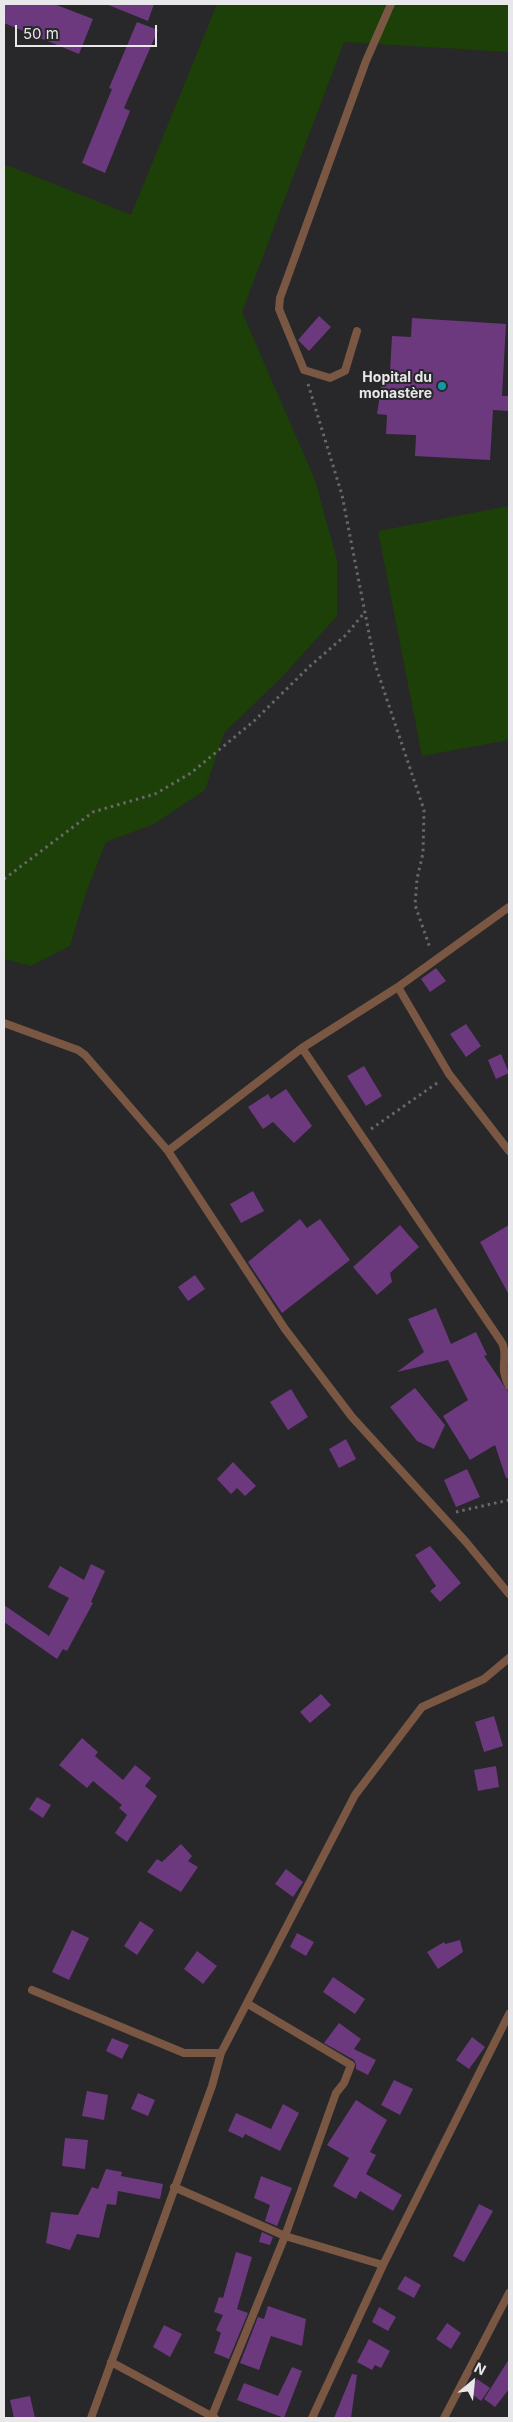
<!DOCTYPE html>
<html>
<head>
<meta charset="utf-8">
<style>
  body { margin:0 }
  #map { position:relative; width:513px; height:2422px; overflow:hidden; background:#282729; font-family:Inter,sans-serif }
  canvas { display:block }
  .frame { position:absolute; inset:0; border:5px solid #e8e7e9; pointer-events:none }
  .north { position:absolute; left:448px; top:2357px; width:50px; height:50px; -webkit-text-stroke:4px #282729; paint-order:stroke; rotate:28deg; font-size:14px; font-weight:700; line-height:20px; text-align:center; color:#e8e7e9 }
  .north::after { content:''; display:block; margin:auto; width:18px; height:22px; background:#e8e7e9; clip-path:polygon(50% 0,100% 100%,50% 72%,0 100%) }
  .scale { position:absolute; left:15px; top:25px; width:142px; height:22px; box-sizing:border-box; border:2px solid #e8e7e9; border-top:0; padding-left:6px; font-size:15px; line-height:18px; white-space:nowrap; color:#e8e7e9; -webkit-text-stroke:4px #282729; paint-order:stroke }
</style>
</head>
<body>
<div id="map">
<canvas width="513" height="2422"></canvas>
<div class="frame"></div>
<div class="north">N</div>
<div class="scale">50 m</div>
</div>
<script>
const g = document.querySelector('canvas').getContext('2d');
g.lineJoin = 'round';
function fill(path, color) { g.fillStyle = color; g.fill(path, 'evenodd'); }
function stroke(path, color, width, dash) { g.strokeStyle = color; g.lineWidth = width; g.lineCap = dash ? 'butt' : 'round'; g.setLineDash(dash || []); g.stroke(path); }
function write(font, color, halo, rows, align = 'center') {
  g.font = font + ' Inter,sans-serif'; g.lineWidth = 4; g.setLineDash([]); g.textBaseline = 'middle'; g.strokeStyle = halo; g.fillStyle = color; for (const [text, x, y, turn = 0] of rows) {
    g.save(); g.translate(x, y); g.rotate((+turn || 0) * Math.PI / 180); g.textAlign = isNaN(turn) ? turn : align; if (halo) g.strokeText(text, 0, 0); g.fillText(text, 0, 0); g.restore();
  }
}
fill(new Path2D(`
  M217,4H509V52L344,42L242,312L315,480L337,560V616L283,676L224,733L205,790L154,824L106,842L86,893L70,946L31,966L4,959V164L131,215Z
  M509,506V740L422,756L378,531Z`), '#1c4007');
fill(new Path2D(`
  M4,4H54L93,19L79,54L4,23Z
  M106,4H154L148,21Z
  M137,22L158,30L124,108L130,111L105,173L82,163L112,89L109,88Z
  M319,316L331,327L309,351L298,340Z
  M412,318L506,324L502,396H509V411L493,410L490,460L415,456L416,435L386,434L387,415L377,414L383,376L390,372L392,336L411,337Z
  M436,968L446,981L430,992L421,979Z
  M466,1024L481,1046L466,1057L450,1034Z
  M501,1054L509,1073L496,1079L488,1060Z
  M364,1066L382,1096L366,1106L347,1076Z
  M286,1089L312,1126L294,1143L273,1122L263,1129L248,1107L268,1094L271,1099Z
  M253,1191L264,1211L241,1223L230,1204Z
  M300,1219L307,1228L320,1219L350,1260L282,1313L248,1262Z
  M400,1225L419,1247L390,1273L392,1282L377,1295L353,1267Z
  M509,1225V1295L480,1242Z
  M195,1275L205,1289L188,1301L178,1287Z
  M436,1308L451,1344L476,1332L487,1355L484,1356L509,1393V1478H506L495,1445L470,1460L443,1416L468,1400L448,1360L397,1372L424,1352L408,1319Z
  M415,1388L445,1425L434,1449L417,1441L390,1407Z
  M291,1389L308,1417L288,1430L270,1402Z
  M346,1439L356,1459L339,1468L329,1449Z
  M233,1462L256,1486L245,1496L237,1488L231,1494L217,1479Z
  M467,1469L480,1497L456,1507L444,1480Z
  M430,1546L461,1583L440,1602L430,1591L436,1586L415,1555Z
  M91,1564L105,1571L91,1602L93,1603L67,1651L63,1649L57,1659L4,1622V1605L49,1636L69,1598L48,1587L60,1566L84,1580Z
  M321,1694L331,1705L310,1723L300,1712Z
  M494,1716L503,1746L484,1752L475,1722Z
  M82,1738L98,1752L95,1756L123,1780L135,1765L151,1778L145,1786L157,1796L127,1842L115,1833L127,1815L119,1808L122,1805L93,1781L87,1788L59,1765Z
  M496,1766L499,1787L478,1791L474,1770Z
  M37,1797L51,1805L43,1818L29,1809Z
  M181,1844L192,1856L188,1861L198,1867L181,1892L147,1872L157,1859L162,1862Z
  M286,1869L303,1882L293,1897L275,1884Z
  M140,1921L154,1930L137,1955L124,1946Z
  M72,1930L89,1938L69,1980L52,1972Z
  M297,1933L314,1942L306,1956L290,1947Z
  M460,1940L463,1952L438,1969L427,1952L444,1942L445,1944Z
  M197,1951L217,1966L203,1984L184,1969Z
  M333,1977L365,1999L355,2014L323,1992Z
  M339,2023L361,2039L354,2049L376,2060L368,2075L356,2069V2064L354,2060L324,2043Z
  M472,2037L485,2047L469,2069L456,2060Z
  M112,2038L129,2045L122,2059L106,2051Z
  M394,2080L413,2089L400,2115L381,2105Z
  M87,2091L108,2095L104,2120L82,2116Z
  M138,2093L155,2100L148,2116L131,2109Z
  M356,2100L387,2120L370,2152L376,2155L366,2174L402,2195L393,2211L360,2191L356,2199L333,2186L349,2158L327,2145Z
  M283,2104L299,2113L280,2151L245,2134L243,2138L228,2131L236,2113L271,2129Z
  M65,2138L88,2140L85,2169L62,2166Z
  M106,2169L122,2172L121,2176L163,2184L160,2199L118,2191L116,2205L107,2204L99,2238L77,2234L70,2250L46,2243L51,2212L78,2215L92,2187L98,2189Z
  M261,2176L292,2188L277,2226L265,2221L270,2205L254,2198Z
  M479,2204L493,2211L464,2262L453,2256Z
  M262,2232L273,2237L270,2245L259,2242Z
  M236,2252L252,2257L237,2309L248,2313L229,2359L214,2353L221,2333L216,2330L223,2315L214,2312L219,2297L223,2298Z
  M405,2276L421,2285L414,2298L397,2289Z
  M268,2306L306,2319L302,2346L271,2336L259,2370L240,2363L258,2317L264,2319Z
  M379,2307L396,2317L388,2331L372,2322Z
  M447,2323L461,2333L451,2349L436,2339Z
  M164,2325L182,2334L170,2357L153,2347Z
  M369,2339L390,2351L381,2368L375,2365L372,2370L357,2362Z
  M509,2359V2389L495,2407L484,2399Z
  M292,2367L302,2371L284,2418L237,2400L244,2383L278,2396Z
  M352,2374L357,2375L351,2418H334Z
  M477,2379L490,2388L481,2401L468,2391Z
  M30,2396L35,2418H14L10,2400Z`), '#6c397f');
stroke(new Path2D(`
  M308,384L342,495L375,664L424,810L423,853L417,879L415,905L430,948
  M4,879L93,812L155,794L191,773L254,721L310,666L346,635L364,613
  M371,1129L440,1081
  M456,1512L509,1500`), '#686769', 3, [2.5, 4]);
stroke(new Path2D(`
  M357,331L345,371L330,378L304,370L279,309L280,298L366,61L391,4
  M398,987L449,1074L509,1151
  M4,1023L78,1050L85,1055L168,1151L302,1048L398,987L509,907
  M302,1048L502,1343C509,1356 498,1367 509,1386
  M168,1151L285,1329L352,1417L466,1542L509,1594
  M32,1990L184,2053H221
  M174,2187L285,2236L383,2265
  M111,2362L215,2418
  M212,2416L285,2236L336,2093L344,2083L351,2065L248,2004
  M91,2418L212,2086L221,2053L355,1795L422,1707L484,1679L509,1658
  M312,2418L383,2265L509,2014
  M444,2418L509,2293`), '#7a5743', 8);
for (const [x, y, r, color] of [
  [442,386,5,"#0f9aa8"]
]) { const dot = new Path2D(); dot.arc(x, y, r, 0, 2 * Math.PI); g.fillStyle = color; g.fill(dot); stroke(dot, '#282729', 2); }
write('bold 14px', '#e8e7e9', '#282729', [
  ["Hopital du",432,378],
  ["monastère",432,394]
], 'right');
</script>
</body>
</html>
